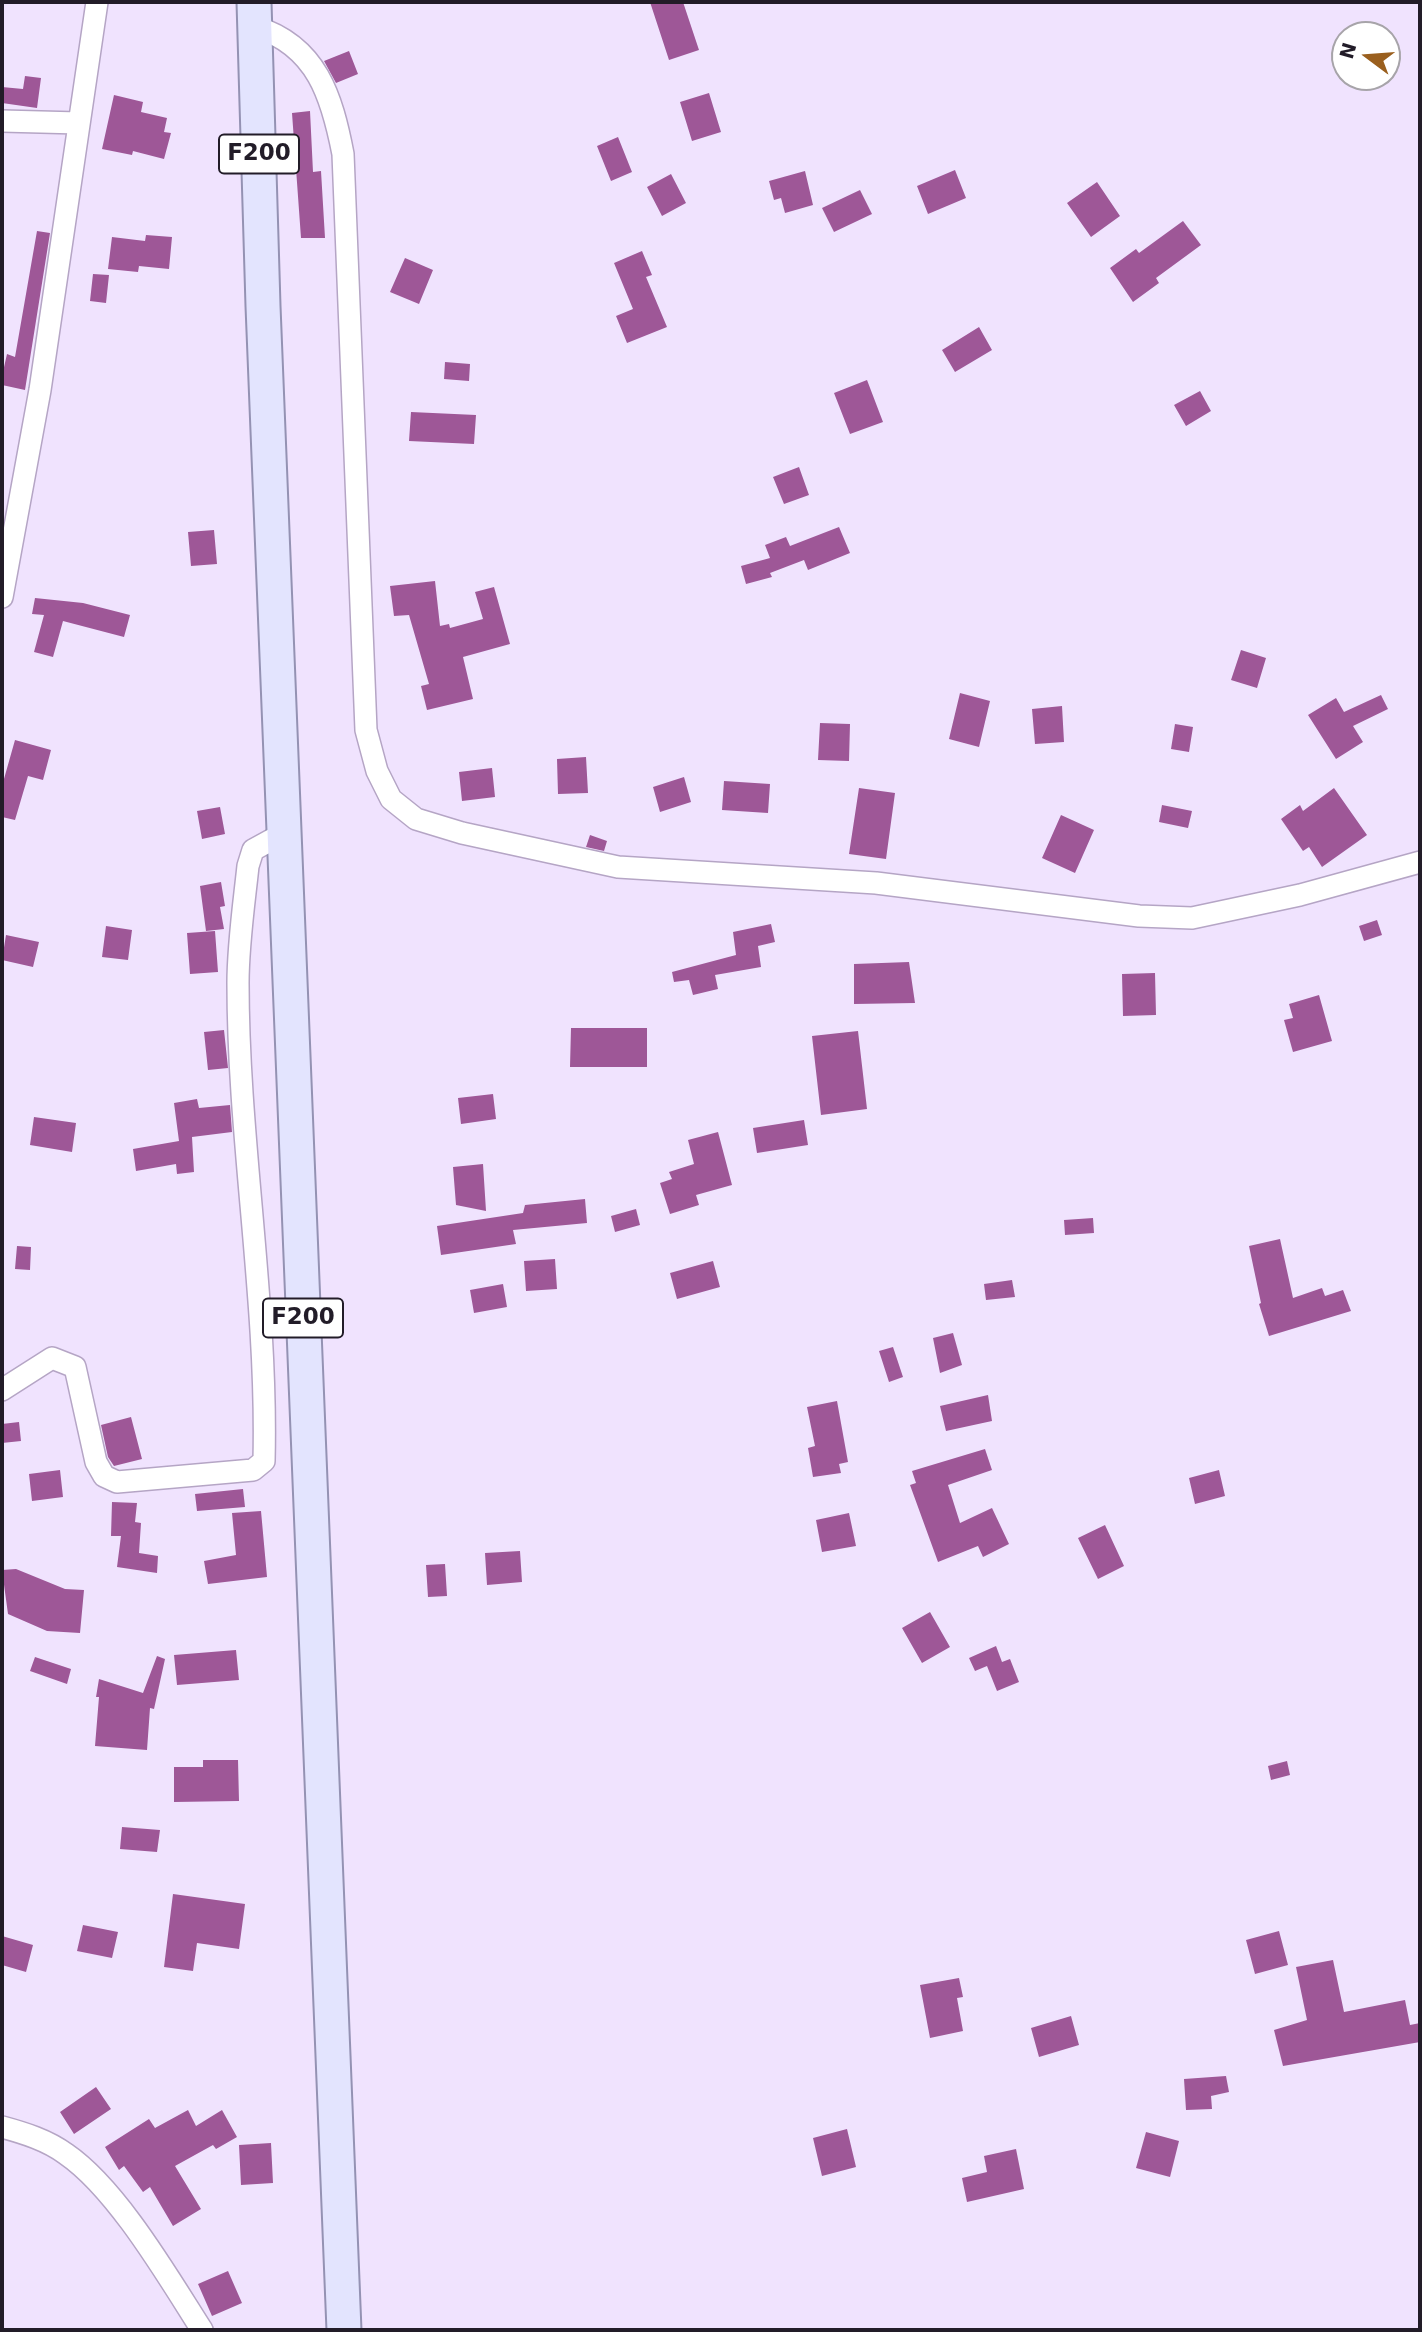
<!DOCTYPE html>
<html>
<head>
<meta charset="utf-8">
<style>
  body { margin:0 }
  #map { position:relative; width:1422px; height:2332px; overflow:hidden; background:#f0e3fe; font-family:"DejaVu Sans",sans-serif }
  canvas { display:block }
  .frame { position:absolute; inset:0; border:4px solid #221c28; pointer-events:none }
  .north { position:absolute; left:1331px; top:21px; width:70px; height:70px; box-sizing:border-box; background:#fff; border:2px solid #a7a4a9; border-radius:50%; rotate:286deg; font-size:19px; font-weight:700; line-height:28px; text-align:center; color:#221c28 }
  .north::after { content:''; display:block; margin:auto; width:24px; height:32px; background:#9a5f1e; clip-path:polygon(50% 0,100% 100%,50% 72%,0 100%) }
</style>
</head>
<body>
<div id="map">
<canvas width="1422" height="2332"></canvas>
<div class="frame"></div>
<div class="north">N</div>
</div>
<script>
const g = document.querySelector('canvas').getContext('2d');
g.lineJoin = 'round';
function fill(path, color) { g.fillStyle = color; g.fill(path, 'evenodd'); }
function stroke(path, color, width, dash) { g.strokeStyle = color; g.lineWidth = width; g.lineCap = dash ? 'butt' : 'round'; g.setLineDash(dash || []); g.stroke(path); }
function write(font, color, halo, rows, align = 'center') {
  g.font = font + ' "DejaVu Sans",sans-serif'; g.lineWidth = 5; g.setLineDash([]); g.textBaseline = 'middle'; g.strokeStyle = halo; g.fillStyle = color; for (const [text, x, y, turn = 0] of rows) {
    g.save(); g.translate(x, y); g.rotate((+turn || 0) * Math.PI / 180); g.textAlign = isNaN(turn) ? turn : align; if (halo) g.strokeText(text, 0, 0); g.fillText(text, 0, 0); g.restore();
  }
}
fill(new Path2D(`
  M650,2H683L699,50L669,60Z
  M349,51L358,74L336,83L324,61Z
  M25,76L41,78L37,108L2,103V87L23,89Z
  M709,93L721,132L692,141L680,102Z
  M114,95L143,102L141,112L167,118L164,132L171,133L164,159L133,151L132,155L102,149Z
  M310,111L313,172L321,171L325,238H301L292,113Z
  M618,137L632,172L611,181L597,146Z
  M955,170L966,198L928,214L917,186Z
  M805,171L813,205L785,213L781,198L774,200L769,181Z
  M671,174L686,203L662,216L647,187Z
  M1097,182L1120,216L1091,237L1067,203Z
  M860,190L872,214L834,232L822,208Z
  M1183,221L1201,245L1156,278L1159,283L1133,302L1110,268L1136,249L1139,253Z
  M37,231L50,233L25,390L2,385V376L7,354L15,357Z
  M146,235L172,237L169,269L139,266L138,272L108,269L112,237L145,241Z
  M642,251L652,275L646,277L667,327L627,343L616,316L633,309L614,263Z
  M405,258L433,270L419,304L390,292Z
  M93,274L109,275L106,303L90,301Z
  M979,327L992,350L955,372L942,350Z
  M445,362L470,364L469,381L444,379Z
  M867,380L883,422L850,434L834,393Z
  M1200,391L1211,411L1186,426L1174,405Z
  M411,412L476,415L474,444L409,441Z
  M799,467L809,495L784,504L773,477Z
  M839,527L850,553L808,570L804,560L770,573L772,577L746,584L741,566L770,558L765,545L786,537L790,546Z
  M214,530L217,564L191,566L188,532Z
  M435,581L440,626L449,624L450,628L483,619L475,592L494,587L510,644L463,657L473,699L427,710L421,686L429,684L409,615L394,616L390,586Z
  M35,598L83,603L130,615L124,637L63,621L53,657L34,652L44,615L32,614Z
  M1241,650L1266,658L1257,688L1231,680Z
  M960,693L990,701L979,747L949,739Z
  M1381,695L1388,709L1353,726L1363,742L1336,759L1308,715L1336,698L1344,712Z
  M1062,706L1064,742L1035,744L1032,709Z
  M820,723L850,724L849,761L818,760Z
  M1175,724L1193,727L1189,752L1171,749Z
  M15,740L51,750L43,780L28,776L15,820L2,817V786Z
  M586,757L588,793L558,794L557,759Z
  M492,768L495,797L462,801L459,772Z
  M684,777L691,802L660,812L653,787Z
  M724,781L770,784L768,813L722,810Z
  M859,788L895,793L886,859L849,854Z
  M1334,788L1367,835L1322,867L1309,847L1303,851L1281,819L1300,805L1303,811Z
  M1162,805L1192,811L1188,828L1159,822Z
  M220,807L225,834L202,839L197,811Z
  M1061,815L1094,830L1075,873L1042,858Z
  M590,835L607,841L604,851L586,847Z
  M221,882L225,906L220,907L224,929L206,931L200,886Z
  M1377,920L1382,935L1364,941L1359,926Z
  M771,924L775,942L758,946L761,967L715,975L718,989L693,995L689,980L674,982L672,972L736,955L733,932Z
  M106,926L132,930L128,960L102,957Z
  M215,931L218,972L190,974L187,933Z
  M6,935L39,942L33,967L2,960Z
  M909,962L915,1003L854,1004V964Z
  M1155,973L1156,1015L1123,1016L1122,974Z
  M1319,995L1332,1041L1293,1052L1284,1020L1293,1018L1289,1004Z
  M571,1028H647V1067H570Z
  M224,1030L228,1068L208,1070L204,1032Z
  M858,1031L867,1109L821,1115L812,1036Z
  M493,1094L496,1119L461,1124L458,1098Z
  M197,1099L199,1108L230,1105L232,1132L192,1137L194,1172L177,1174L176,1164L136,1171L133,1149L179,1141L174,1103Z
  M34,1117L76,1123L72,1152L30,1145Z
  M804,1120L808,1145L757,1153L753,1128Z
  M718,1132L732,1185L696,1195L699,1205L670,1214L660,1183L672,1179L669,1172L694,1164L688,1140Z
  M483,1164L486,1211L456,1205L453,1167Z
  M585,1199L587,1223L513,1230L516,1244L441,1255L437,1226L523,1213L525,1205Z
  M636,1209L640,1225L615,1232L611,1216Z
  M1093,1218L1094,1233L1065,1235L1064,1220Z
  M1280,1239L1293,1298L1322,1288L1325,1296L1343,1290L1351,1311L1269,1336L1259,1304L1261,1303L1249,1246Z
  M17,1246L31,1247L30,1270L15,1269Z
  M555,1259L557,1289L526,1291L524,1261Z
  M713,1261L720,1287L677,1299L670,1273Z
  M1012,1280L1015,1297L986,1300L984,1284Z
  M503,1284L507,1307L474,1313L470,1290Z
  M953,1333L962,1365L940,1373L933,1338Z
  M893,1347L903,1377L889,1382L879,1351Z
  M988,1395L992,1421L946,1431L940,1406Z
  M837,1401L848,1462L839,1464L841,1473L813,1477L808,1448L815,1446L807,1407Z
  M131,1417L142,1459L114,1466L108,1457L101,1425Z
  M19,1422L21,1441L2,1443V1424Z
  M985,1449L992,1470L948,1485L960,1523L992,1508L1009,1544L983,1557L978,1546L938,1562L910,1485L916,1483L912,1471Z
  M60,1470L63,1497L32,1501L29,1474Z
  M1219,1470L1225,1496L1195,1504L1189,1478Z
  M243,1489L245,1507L197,1511L195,1494Z
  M112,1502L137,1503L135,1522L141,1523L139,1553L158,1556L157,1573L117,1567L121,1536H111Z
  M261,1511L267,1577L208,1584L204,1561L236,1555L232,1513Z
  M849,1513L856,1546L822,1552L816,1520Z
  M1105,1525L1124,1566L1098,1579L1078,1538Z
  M520,1551L522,1582L487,1585L485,1553Z
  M445,1564L447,1596L428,1597L426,1565Z
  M16,1569L65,1589L84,1590L80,1633L47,1631L8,1614L2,1570Z
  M930,1612L950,1647L922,1663L902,1628Z
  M996,1646L1002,1662L1010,1659L1019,1682L997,1691L987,1666L975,1671L969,1658Z
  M236,1650L239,1680L177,1685L174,1655Z
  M157,1656L165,1659L154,1709L150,1708L147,1750L95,1746L99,1697H96L99,1679L143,1693Z
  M35,1657L71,1669L67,1684L30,1671Z
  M203,1760H238L239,1801L174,1802V1767H203Z
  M1287,1761L1290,1775L1271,1780L1268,1766Z
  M122,1827L160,1830L157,1852L120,1849Z
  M173,1894L245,1904L239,1949L197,1943L193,1971L164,1967Z
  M83,1925L118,1932L112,1958L77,1951Z
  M1279,1931L1288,1965L1255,1974L1246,1940Z
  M2,1936L33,1945L26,1972L2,1965Z
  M1333,1960L1344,2012L1405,2000L1410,2025L1420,2023V2042L1283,2066L1274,2030L1307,2020L1296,1967Z
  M959,1978L963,1997L957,1998L963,2031L930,2038L920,1985Z
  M1071,2016L1079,2045L1039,2057L1031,2028Z
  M1226,2076L1229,2092L1211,2096L1212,2109L1186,2110L1184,2079Z
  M96,2087L111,2109L74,2134L60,2112Z
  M188,2110L196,2126L222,2110L237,2137L216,2149L213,2145L175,2166L201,2209L173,2226L150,2187L143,2192L124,2166L119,2170L105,2147L149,2119L155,2128Z
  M847,2129L856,2167L822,2176L813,2138Z
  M1146,2132L1179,2141L1170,2177L1136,2168Z
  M271,2143L273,2183L241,2185L239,2145Z
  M1016,2149L1024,2189L967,2202L962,2178L987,2172L984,2156Z
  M228,2271L242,2303L212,2316L198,2284Z`), '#9e5797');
const minor = new Path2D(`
  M256,27C317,46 332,97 343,154L366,730L377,771L391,799L416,819L462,833L618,867L876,883L1139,916L1192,918L1300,895L1420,862
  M2,121L79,123
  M2,597L40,390L97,2
  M2,1390L52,1358L75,1367L96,1462L104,1476L117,1482L253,1470L264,1461C268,1301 238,1142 238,983C238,944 244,904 248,866L253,850L284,833
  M2,2127C24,2133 47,2140 66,2154C117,2189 168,2277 202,2330`);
const primary = new Path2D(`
  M254,2L263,306L344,2330`);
stroke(minor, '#b5a5c5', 24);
stroke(primary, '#9492b3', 37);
stroke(minor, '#fff', 21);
stroke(primary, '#e3e4fe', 33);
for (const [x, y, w] of [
  [259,154,80],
  [303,1318,80]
]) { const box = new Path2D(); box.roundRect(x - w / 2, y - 19.5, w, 39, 5); g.fillStyle = '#fff'; g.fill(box); stroke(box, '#221c28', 2); }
write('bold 23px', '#221c28', null, [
  ["F200",259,154],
  ["F200",303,1318]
]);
</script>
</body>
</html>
